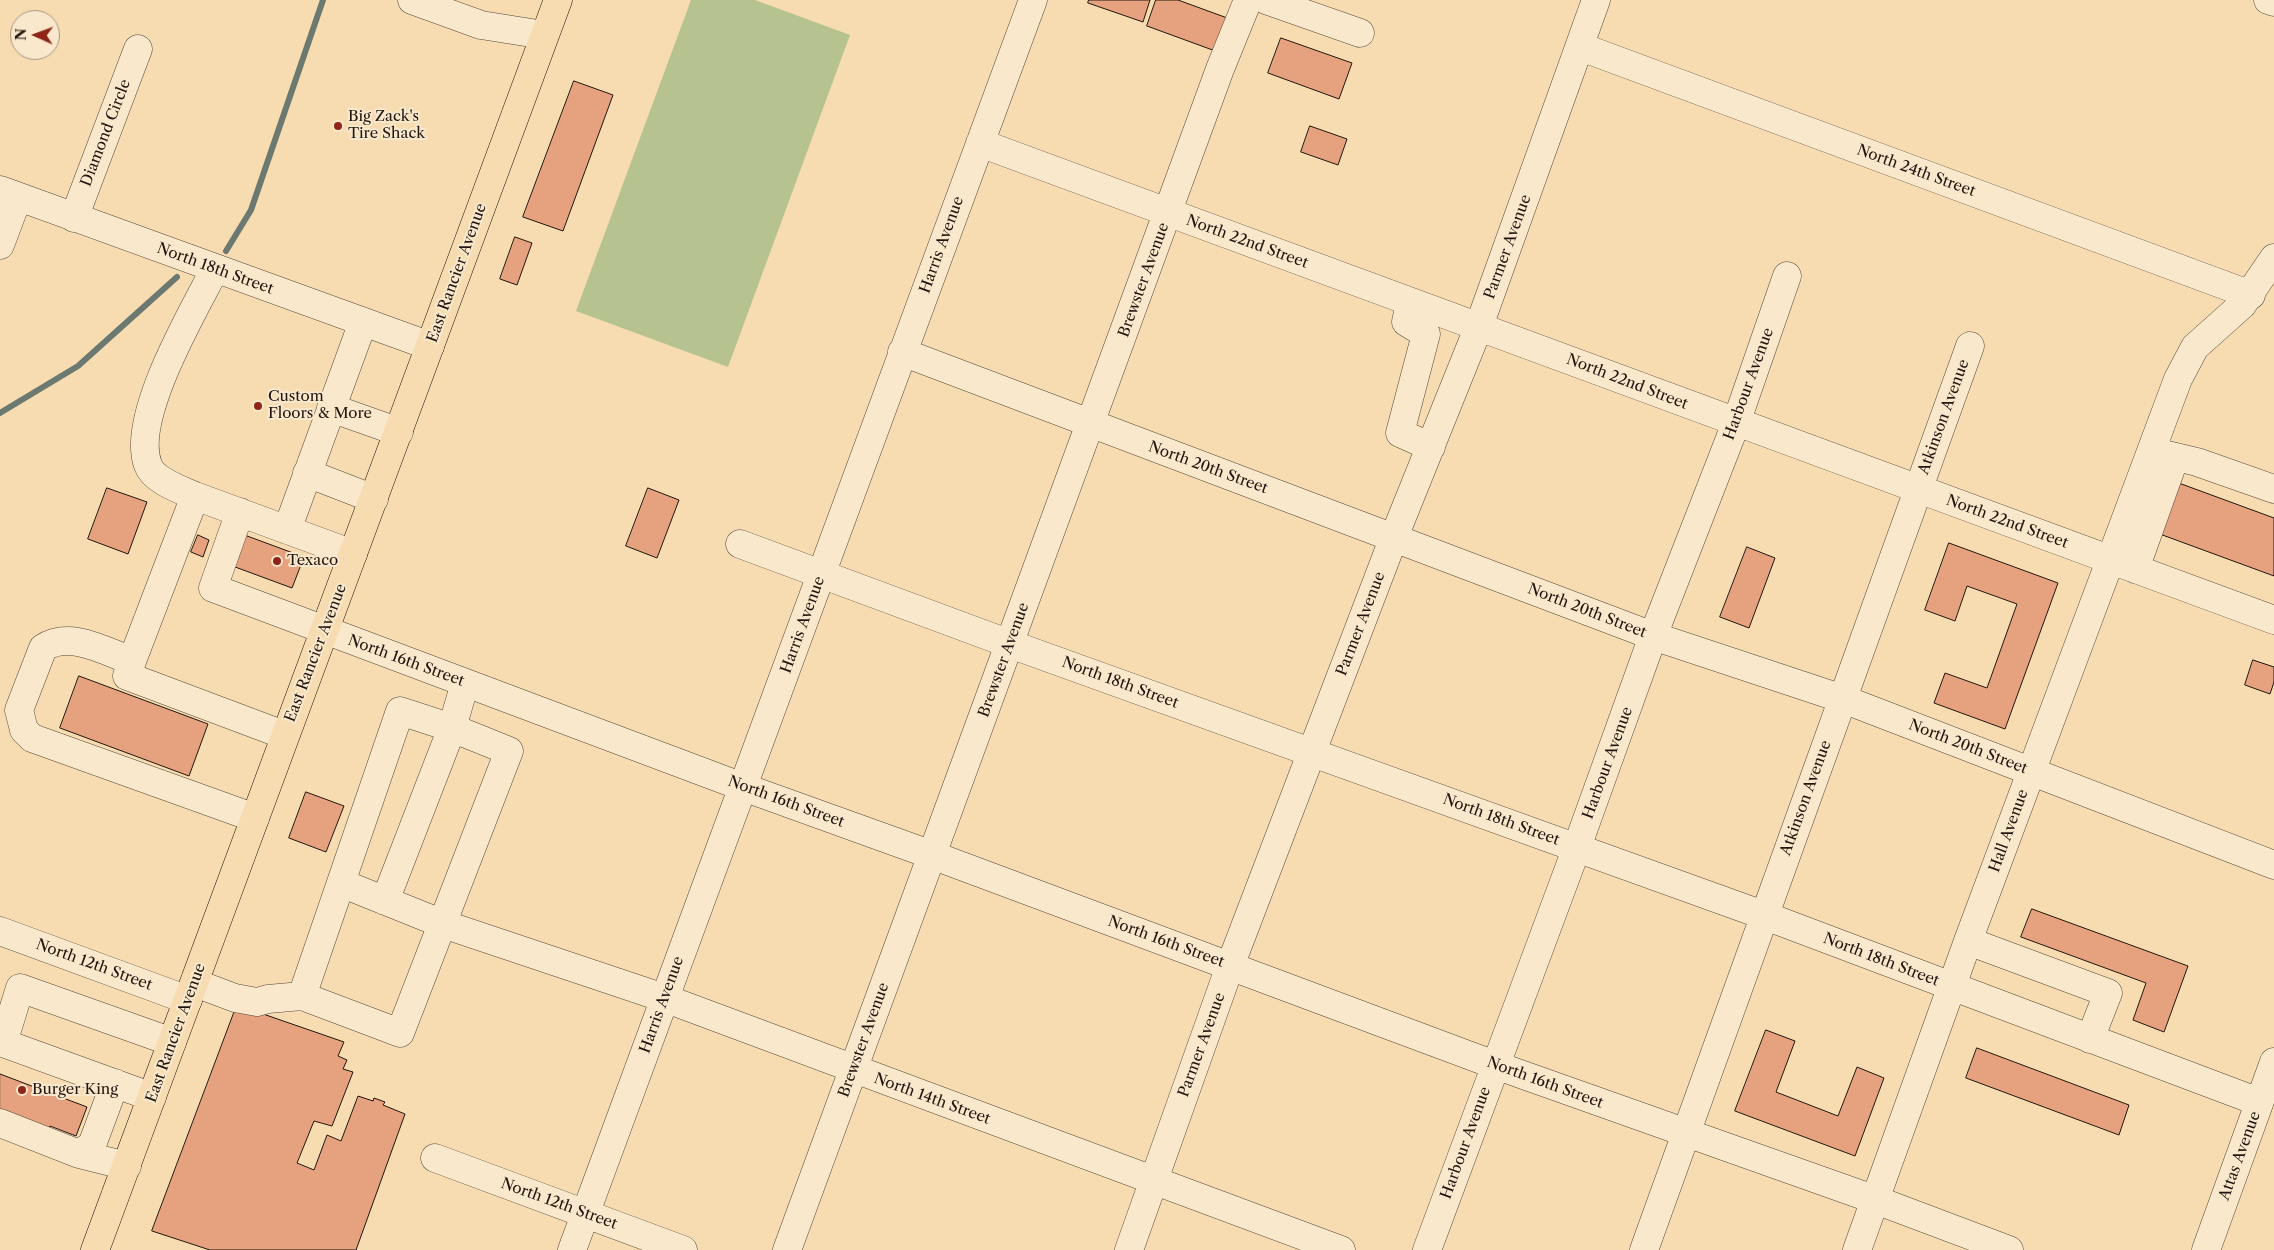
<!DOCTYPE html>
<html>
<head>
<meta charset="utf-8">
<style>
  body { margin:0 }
  #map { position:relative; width:2274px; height:1250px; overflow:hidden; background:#f6dcb0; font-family:"Libre Caslon Text",serif }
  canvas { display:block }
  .north { position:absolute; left:10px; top:10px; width:50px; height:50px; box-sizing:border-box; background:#f9e8cc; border:1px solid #a39480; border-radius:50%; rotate:272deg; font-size:14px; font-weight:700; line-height:20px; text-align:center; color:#21160f }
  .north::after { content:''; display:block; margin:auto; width:18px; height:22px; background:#8f2418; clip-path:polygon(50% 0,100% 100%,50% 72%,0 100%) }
</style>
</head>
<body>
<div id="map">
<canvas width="2274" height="1250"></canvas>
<div class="north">N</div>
</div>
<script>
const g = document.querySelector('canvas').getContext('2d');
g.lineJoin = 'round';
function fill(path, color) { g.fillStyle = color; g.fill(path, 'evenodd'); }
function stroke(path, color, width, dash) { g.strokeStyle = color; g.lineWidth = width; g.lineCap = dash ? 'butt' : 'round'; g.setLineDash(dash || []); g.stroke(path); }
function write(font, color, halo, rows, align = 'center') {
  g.font = font + ' "Libre Caslon Text",serif'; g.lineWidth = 4; g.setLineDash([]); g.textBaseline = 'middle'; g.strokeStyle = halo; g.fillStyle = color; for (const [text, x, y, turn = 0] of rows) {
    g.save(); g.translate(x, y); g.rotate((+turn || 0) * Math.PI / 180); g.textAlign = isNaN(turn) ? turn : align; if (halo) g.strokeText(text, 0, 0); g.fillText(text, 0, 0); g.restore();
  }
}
fill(new Path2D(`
  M691,0H755L850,35L728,367L576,311Z`), '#b6c290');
stroke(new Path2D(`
  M226,251L251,210L323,0
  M0,413L78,366L177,277`), '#6b7970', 6);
const building = new Path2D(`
  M1089,0H1150L1143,22L1088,3Z
  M1156,0H1178L1230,19L1218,52L1147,26Z
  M1281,38L1352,63L1339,99L1268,73Z
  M574,81L613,95L563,231L523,217Z
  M1310,126L1347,139L1338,165L1301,152Z
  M515,237L532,243L517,285L500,279Z
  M2176,482L2274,518V576L2157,533Z
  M107,488L147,502L128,554L88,539Z
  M648,488L679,500L657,558L626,546Z
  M239,533L304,557L292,588L227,564Z
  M198,535L209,540L203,557L191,552Z
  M1949,543L2058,583L2005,729L1934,703L1945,673L1987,688L2017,604L1967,586L1955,621L1925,610Z
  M1747,547L1775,558L1749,628L1720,617Z
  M2253,660L2274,667V682L2270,694L2245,685Z
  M79,676L208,724L189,776L60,728Z
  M306,792L344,806L326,852L289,838Z
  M2032,909L2188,966L2164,1032L2133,1020L2146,983L2021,937Z
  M237,1005L344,1042L338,1056L347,1060L343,1069L353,1072L332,1126L314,1121L297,1163L314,1170L327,1135L341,1141L358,1096L373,1101L374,1098L385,1102L383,1105L405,1114L356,1250H210L152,1231Z
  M1766,1030L1795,1041L1776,1092L1838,1116L1857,1067L1884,1078L1855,1156L1735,1111Z
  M1977,1048L2129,1105L2119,1135L1966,1078Z
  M0,1074L87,1107L76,1136L50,1126L48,1131L0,1113Z`);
fill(building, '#e6a27e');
stroke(building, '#21160f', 1);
const minor = new Path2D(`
  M412,0L481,25L544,35
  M1266,0L1360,33
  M2268,0L2274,2
  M1581,47L2251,295
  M980,143L2274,620
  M0,190L430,346
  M74,218L138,49
  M0,245L18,197
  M1410,303L1406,322L1426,334L1400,433L1431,447
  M902,352L1653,636L1843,699L2274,865
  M331,408L399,432
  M2151,451L2197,462L2274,489
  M307,473L374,499
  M195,496C181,490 153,480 148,465C130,418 193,312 215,269
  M240,512L213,588L743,787L932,855L1495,1065L1876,1200L2009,1250
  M287,530L363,322
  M740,544L1010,644L1763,915L2259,1102
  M2135,569L2175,457
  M132,661L127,676L284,735
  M255,818L32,738L24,730L19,710L43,648C69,630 105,651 132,661L195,496L353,554
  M341,883L443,924L664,998L1341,1250
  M0,931L188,1000
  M1968,941L2108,993L2090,1039
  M195,983L235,998L257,1002L268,999L302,996L400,711L452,728L465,683
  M302,996L400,1033L509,751L452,728L385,901
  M152,1097L3,1043L20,988L172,1042
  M0,1123L79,1154L127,1166
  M79,1154L92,1145L115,1083
  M435,1158L683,1250
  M572,1250L1033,0
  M787,1250L1220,69L1248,0
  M1129,1250L1230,966L1394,537L1479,326L1596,0
  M1427,1250L1577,847L1653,636L1736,423L1787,276
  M1644,1250L1970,346
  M1857,1250L1968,941L2178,379L2195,347L2242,305L2274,258
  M2206,1250L2274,1062`);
const major = new Path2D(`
  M95,1250L558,0`);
stroke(minor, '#564837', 29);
stroke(major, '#21160f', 29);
stroke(minor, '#f9e8cc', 28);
stroke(major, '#f6dcb0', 28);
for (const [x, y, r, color] of [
  [338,126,5,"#8f2418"],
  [258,406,5,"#8f2418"],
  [277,561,5,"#8f2418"],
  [22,1090,5,"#8f2418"]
]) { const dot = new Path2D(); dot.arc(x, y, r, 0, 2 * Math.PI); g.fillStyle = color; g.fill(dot); stroke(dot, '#f9e8cc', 2); }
write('15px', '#21160f', '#f9e8cc', [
  ["Big Zack's",348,117],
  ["Tire Shack",348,134],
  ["Custom",268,397],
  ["Floors & More",268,414],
  ["Texaco",287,561],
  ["Burger King",32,1090]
], 'left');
write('15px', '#21160f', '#f9e8cc', [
  ["Diamond Circle",106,133,-69],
  ["North 24th Street",1916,171,20],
  ["North 22nd Street",1247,242,20],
  ["Harris Avenue",942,245,-70],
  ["Parmer Avenue",1508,247,-70],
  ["North 18th Street",215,269,20],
  ["East Rancier Avenue",457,273,-70],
  ["Brewster Avenue",1144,280,-70],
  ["North 22nd Street",1627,382,21],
  ["Harbour Avenue",1749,384,-70],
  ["Atkinson Avenue",1944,417,-70],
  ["North 20th Street",1208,468,20],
  ["North 22nd Street",2007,522,20],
  ["North 20th Street",1587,611,21],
  ["Parmer Avenue",1361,624,-69],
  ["Harris Avenue",803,625,-70],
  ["East Rancier Avenue",316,653,-69],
  ["Brewster Avenue",1004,660,-70],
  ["North 16th Street",406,661,20],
  ["North 18th Street",1120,683,20],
  ["North 20th Street",1968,747,21],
  ["Harbour Avenue",1608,763,-70],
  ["Atkinson Avenue",1806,798,-70],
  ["North 16th Street",786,802,20],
  ["North 18th Street",1501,820,20],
  ["Hall Avenue",2009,831,-70],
  ["North 16th Street",1166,942,20],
  ["North 18th Street",1881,960,21],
  ["North 12th Street",94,965,20],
  ["Harris Avenue",662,1005,-70],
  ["East Rancier Avenue",176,1033,-70],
  ["Brewster Avenue",864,1040,-70],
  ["Parmer Avenue",1202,1045,-70],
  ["North 16th Street",1545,1083,20],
  ["North 14th Street",932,1099,20],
  ["Harbour Avenue",1466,1143,-70],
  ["Attas Avenue",2240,1156,-70],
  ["North 12th Street",559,1204,20]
]);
</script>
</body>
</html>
